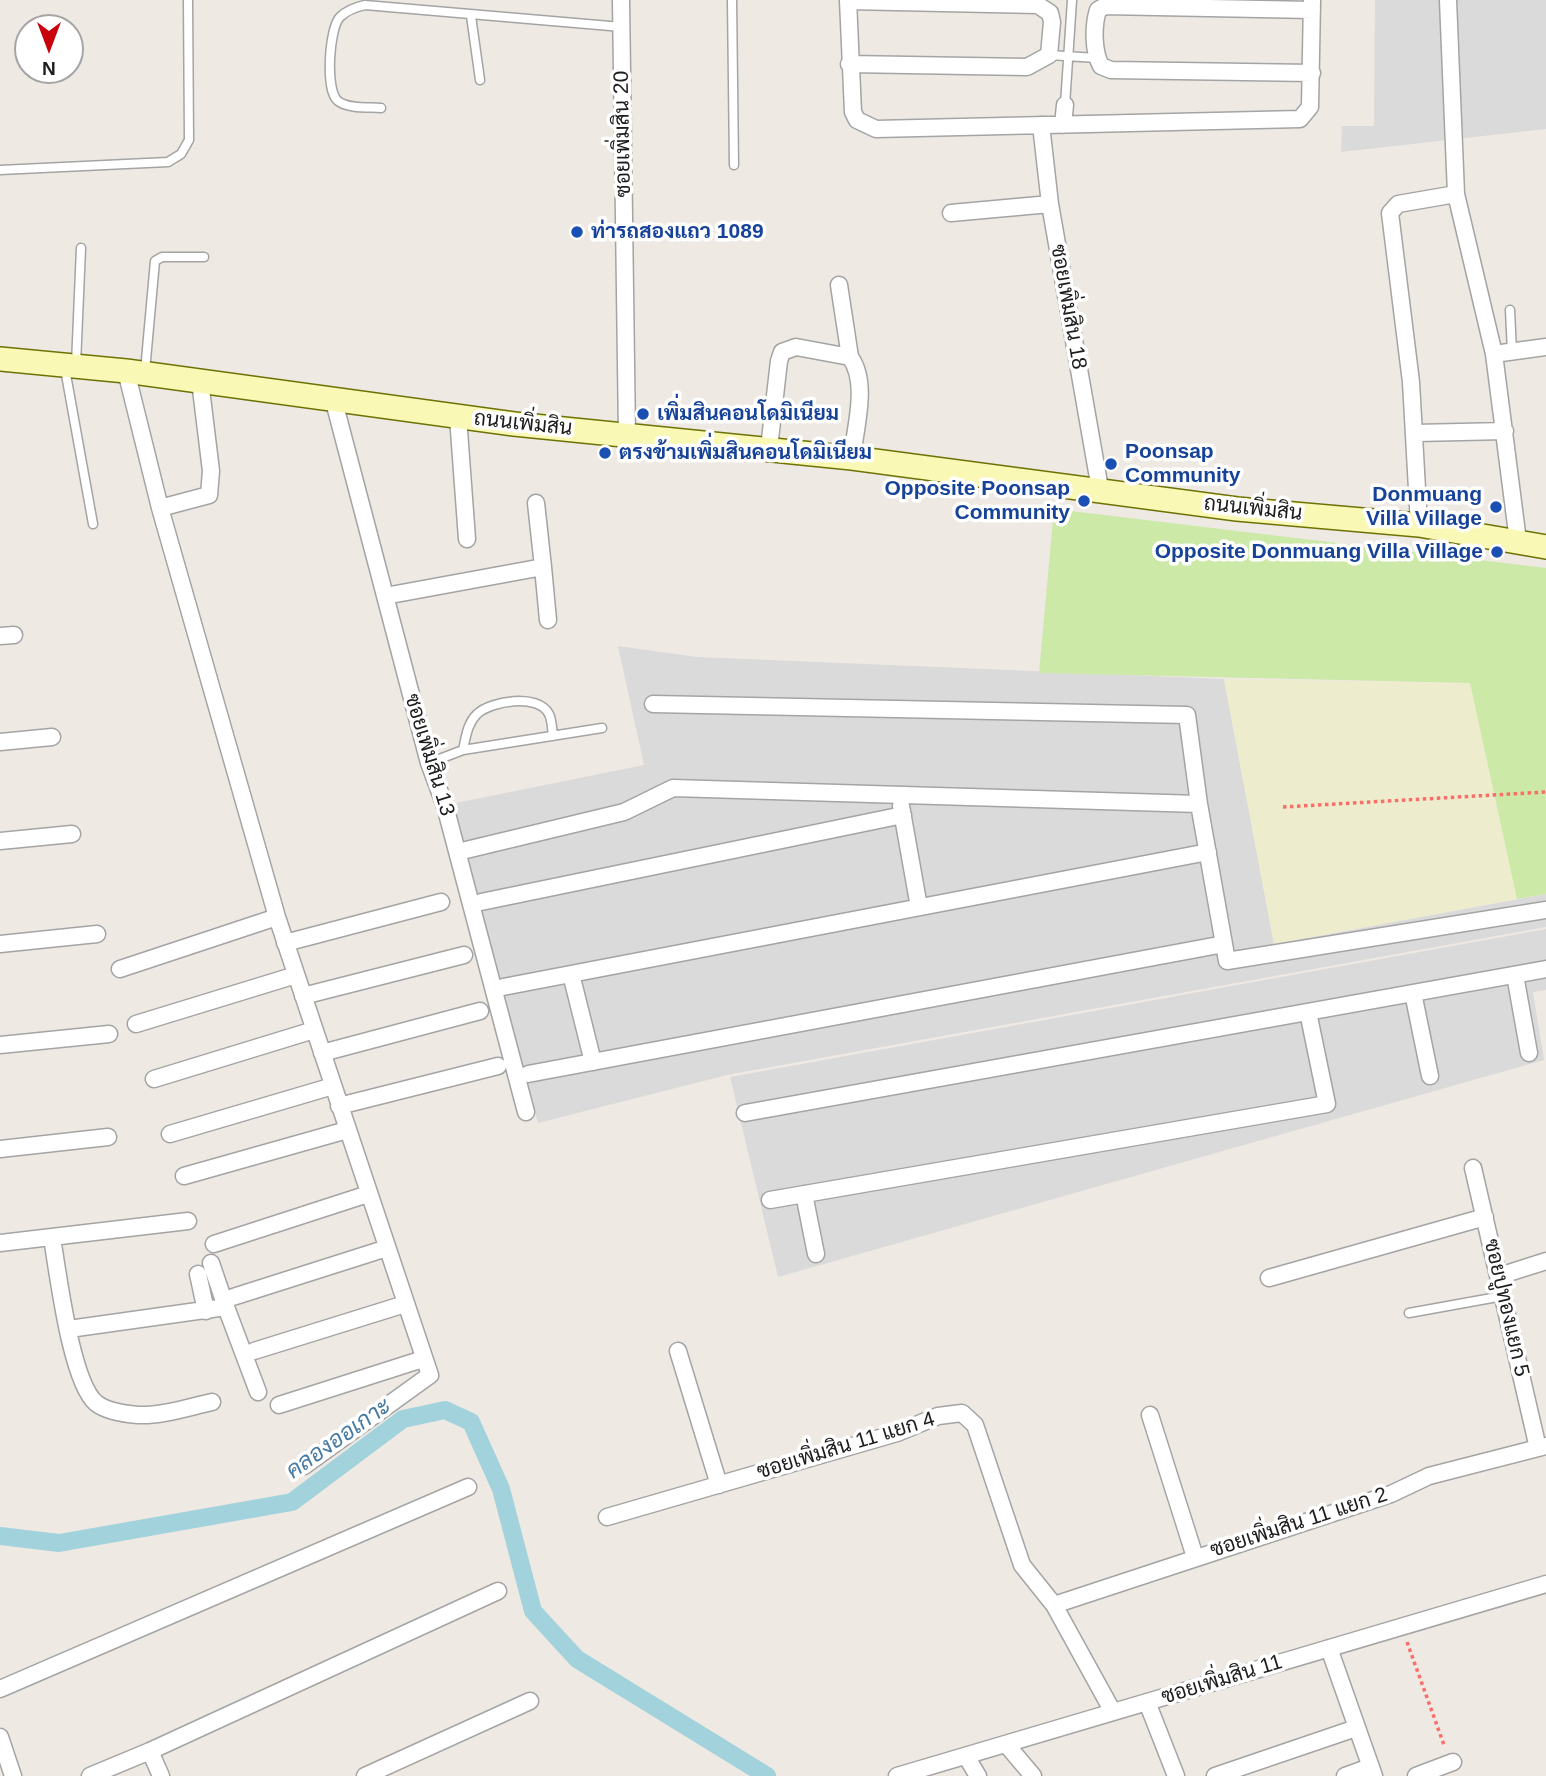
<!DOCTYPE html>
<html>
<head>
<meta charset="utf-8">
<style>
  body { margin:0 }
  #map { position:relative; width:1546px; height:1776px; overflow:hidden; background:#eee9e2; font-family:Arial,sans-serif }
  canvas { display:block }
  .north { position:absolute; left:14px; top:14px; width:70px; height:70px; box-sizing:border-box; background:#fff; border:2px solid #a5a5a5; border-radius:50%; rotate:180deg; font-size:19px; font-weight:700; line-height:28px; text-align:center; color:#1d1d1d }
  .north::after { content:''; display:block; margin:auto; width:24px; height:32px; background:#c9010d; clip-path:polygon(50% 0,100% 100%,50% 72%,0 100%) }
</style>
</head>
<body>
<div id="map">
<canvas width="1546" height="1776"></canvas>
<div class="north">N</div>
</div>
<script>
const g = document.querySelector('canvas').getContext('2d');
g.lineJoin = 'round';
function fill(path, color) { g.fillStyle = color; g.fill(path, 'evenodd'); }
function stroke(path, color, width, dash) { g.strokeStyle = color; g.lineWidth = width; g.lineCap = dash ? 'butt' : 'round'; g.setLineDash(dash || []); g.stroke(path); }
function write(font, color, halo, rows, align = 'center') {
  g.font = font + ' Arial,Sarabun,sans-serif'; g.lineWidth = 7; g.setLineDash([]); g.textBaseline = 'middle'; g.strokeStyle = halo; g.fillStyle = color; for (const [text, x, y, turn = 0] of rows) {
    g.save(); g.translate(x, y); g.rotate((+turn || 0) * Math.PI / 180); g.textAlign = isNaN(turn) ? turn : align; if (halo) g.strokeText(text, 0, 0); g.fillText(text, 0, 0); g.restore();
  }
}
fill(new Path2D(`
  M1375,0H1546V129L1341,152L1342,126H1374Z
  M618,646L697,657L1224,679L1274,944L1546,894V927L727,1075L538,1123L451,804L644,765Z
  M1546,929V990L1533,992L1544,1060L778,1277L730,1077Z`), '#dbdada');
fill(new Path2D(`
  M1224,679L1470,683L1517,899L1274,944Z`), '#ededcd');
fill(new Path2D(`
  M1054,509L1546,568V894L1517,899L1470,683L1039,673Z`), '#cce9a8');
stroke(new Path2D(`
  M0,1536L59,1543L292,1502L403,1419L445,1410L471,1422L501,1489L533,1611L577,1659L767,1776`), '#a2d2dc', 18);
const lane = new Path2D(`
  M732,0L734,165
  M471,16L480,80
  M1049,55L1097,58
  M1065,105L1072,0
  M381,108C369,107 348,109 338,101C325,91 329,28 340,17C347,10 356,7 365,5L622,27
  M0,170L168,162L181,154L189,140L188,0
  M1510,310L1512,352
  M76,364L81,248
  M65,369L93,524
  M145,371L155,261L162,257H204
  M463,750C466,737 467,724 477,714C491,701 538,693 549,714C552,720 552,729 553,736
  M429,763L463,750L602,728
  M1409,1313L1503,1296`);
const street = new Path2D(`
  M621,0L627,436
  M848,0L853,112L857,120L876,129L1300,119L1310,107L1312,0
  M1448,0L1456,194L1494,354L1518,541
  M848,1L1038,5L1050,13L1052,22L1049,55L1027,67L849,64
  M1312,73L1111,70L1101,66C1093,51 1093,26 1098,10L1105,6L1312,10
  M1041,125L1050,204L1100,489
  M1063,125L1065,105
  M951,213L1050,204
  M839,285L850,357
  M1494,354L1546,347
  M126,371L160,508L277,917L430,1375L304,1466
  M333,398L429,763L445,806L526,1112
  M458,417L467,539
  M1416,433L1505,431
  M769,448L779,361L782,352L796,347L850,357C869,383 855,427 852,458
  M536,503L543,567
  M160,508L209,495L211,471L200,381
  M1419,525L1411,382L1390,213L1398,204L1456,194
  M385,596L543,567L548,620
  M0,636L14,635
  M653,704L1187,715L1199,804
  M0,742L52,737
  M901,806L919,907
  M0,841L72,834
  M466,850L624,812L673,788L1199,804L1227,961L1546,910
  M481,902L903,815
  M285,943L441,902
  M0,944L97,934
  M120,969L277,917
  M571,974L593,1062
  M1515,975L1529,1053
  M503,987L1208,852
  M1413,993L1430,1076
  M303,996L464,955
  M136,1024L296,975
  M0,1045L109,1034
  M322,1053L480,1011
  M528,1074L1224,944
  M154,1079L314,1030
  M339,1106L498,1066
  M745,1113L1546,969
  M170,1134L333,1086
  M0,1149L108,1137
  M1473,1168L1538,1448
  M184,1176L347,1130
  M804,1194L816,1254
  M770,1200L1327,1104L1308,1012
  M52,1238C58,1273 71,1382 96,1403C106,1411 126,1414 138,1415C162,1416 189,1407 212,1402
  M0,1243L188,1221
  M214,1244L368,1194
  M198,1274L206,1311
  M1499,1276L1546,1261
  M1269,1278L1485,1217
  M233,1297L387,1248
  M226,1307L258,1392
  M69,1329L226,1307L211,1263
  M254,1351L405,1304
  M678,1351L719,1485
  M279,1405L423,1359
  M1150,1415L1195,1557
  M607,1517L897,1433L938,1416L962,1413L975,1425L1022,1565L1054,1605L1113,1712
  M1054,1605L1391,1494L1429,1476L1546,1446
  M1329,1648L1374,1776
  M0,1689L468,1487
  M1147,1702L1176,1776
  M0,1737L13,1776
  M1006,1744L1033,1776
  M150,1751L161,1776
  M966,1756L978,1776
  M90,1776L150,1751L498,1591
  M365,1776L530,1701
  M897,1776L1546,1584
  M1215,1776L1356,1728
  M1345,1776L1370,1767
  M1416,1776L1453,1762`);
const secondary = new Path2D(`
  M0,359L126,371L514,424L852,458L1237,509L1419,525L1546,547`);
stroke(lane, '#a4a4a4', 11);
stroke(street, '#a4a4a4', 19);
stroke(secondary, '#6d7205', 26);
stroke(new Path2D(`
  M1283,807L1546,792
  M1407,1642L1444,1745`), '#f96e68', 3.5, [3.5, 3.5]);
stroke(lane, '#fff', 8);
stroke(street, '#fff', 16);
stroke(secondary, '#f9f8b5', 23);
for (const [x, y, r, color] of [
  [577,232,7,"#1a4fb4"],
  [643,414,7,"#1a4fb4"],
  [605,453,7,"#1a4fb4"],
  [1111,464,7,"#1a4fb4"],
  [1084,501,7,"#1a4fb4"],
  [1496,507,7,"#1a4fb4"],
  [1497,552,7,"#1a4fb4"]
]) { const dot = new Path2D(); dot.arc(x, y, r, 0, 2 * Math.PI); g.fillStyle = color; g.fill(dot); stroke(dot, '#fff', 2.5); }
write('21px', '#1d1d1d', '#fff', [
  ["ซอยเพิ่มสิน 20",623,134,-91],
  ["ซอยเพิ่มสิน 18",1068,307,80],
  ["ถนนเพิ่มสิน",523,424,6],
  ["ถนนเพิ่มสิน",1253,509,6],
  ["ซอยเพิ่มสิน 13",429,755,73],
  ["ซอยปูทองแยก 5",1506,1308,77],
  ["ซอยเพิ่มสิน 11 แยก 4",846,1446,-17],
  ["ซอยเพิ่มสิน 11 แยก 2",1299,1523,-18],
  ["ซอยเพิ่มสิน 11",1222,1680,-17]
]);
write('bold 21px', '#164399', '#fff', [
  ["ท่ารถสองแถว 1089",591,232],
  ["เพิ่มสินคอนโดมิเนียม",657,414],
  ["Poonsap",1125,452],
  ["Community",1125,476],
  ["ตรงข้ามเพิ่มสินคอนโดมิเนียม",619,453],
  ["Opposite Poonsap",1070,489,"right"],
  ["Community",1070,513,"right"],
  ["Donmuang",1482,495,"right"],
  ["Villa Village",1482,519,"right"],
  ["Opposite Donmuang Villa Village",1483,552,"right"]
], 'left');
write('italic 23px', '#477ba4', '#fff', [
  ["คลองออเกาะ",339,1439,-35]
]);
</script>
</body>
</html>
